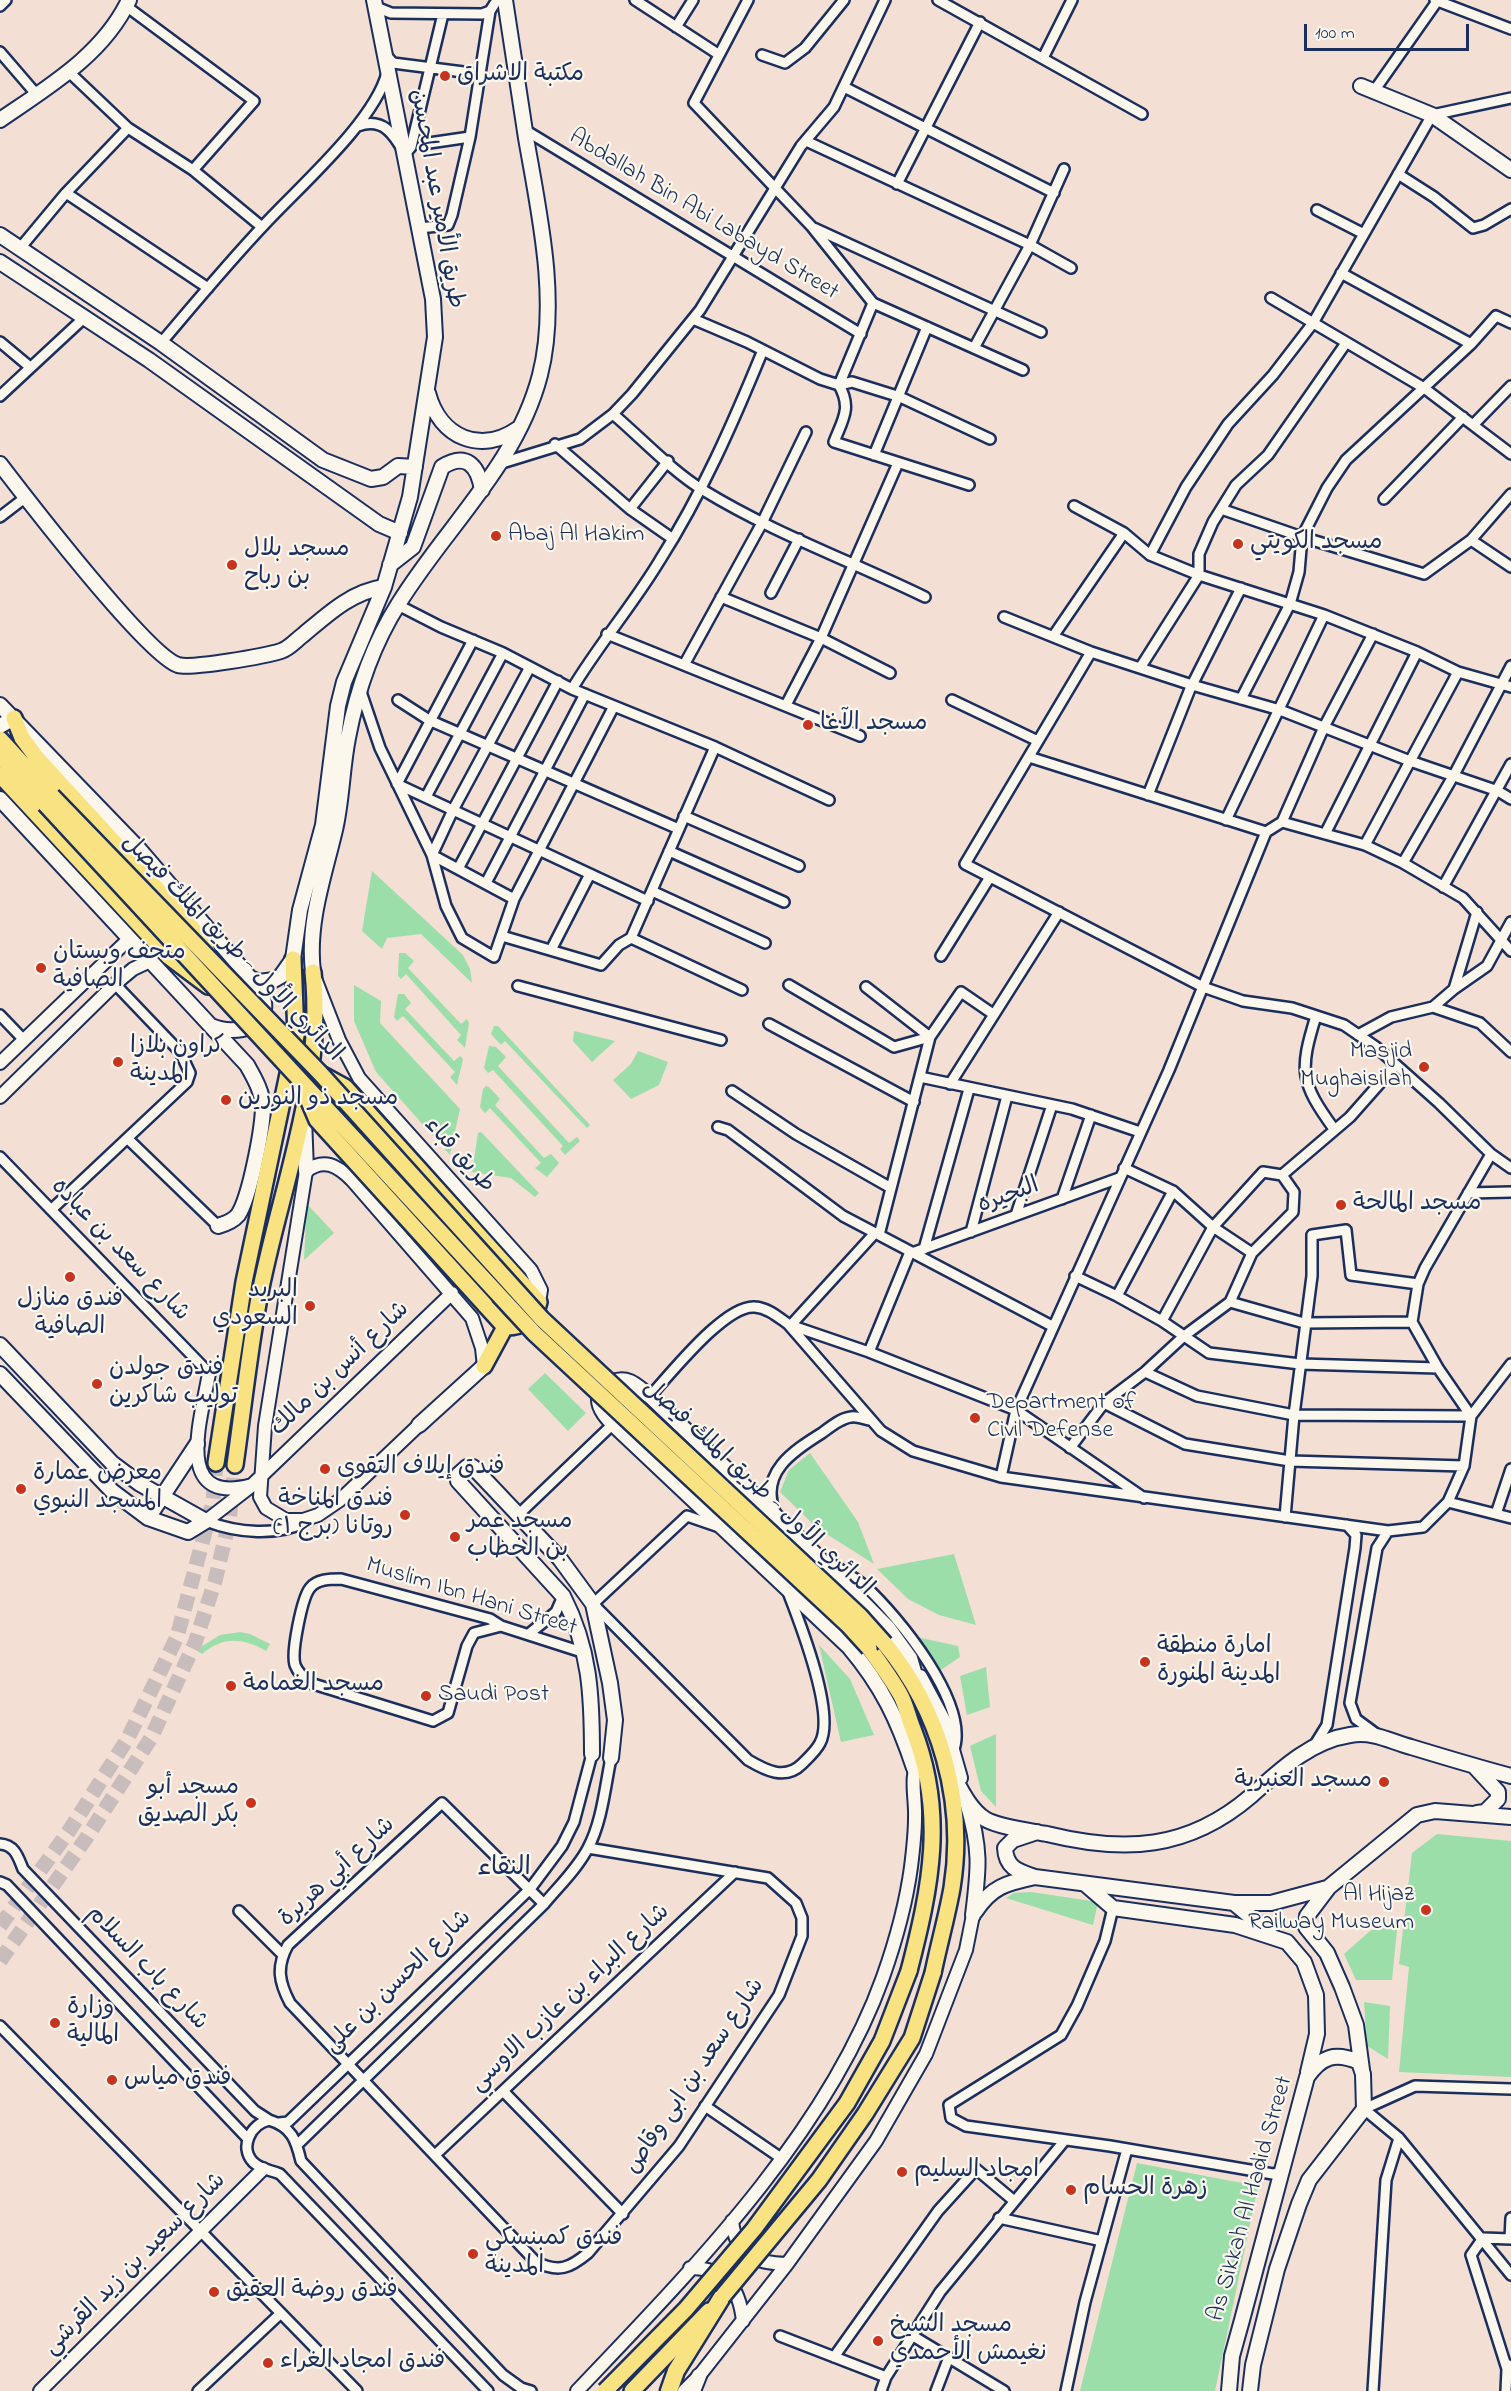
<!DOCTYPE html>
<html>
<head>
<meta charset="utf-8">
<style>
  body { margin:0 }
  #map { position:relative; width:1511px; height:2391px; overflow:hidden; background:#f3dfd4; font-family:"Indie Flower",sans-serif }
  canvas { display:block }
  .scale { position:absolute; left:1304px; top:24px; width:165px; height:27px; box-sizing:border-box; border:3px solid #1b2f5e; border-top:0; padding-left:8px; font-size:18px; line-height:21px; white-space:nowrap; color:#1b2f5e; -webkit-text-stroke:4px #fbf7ec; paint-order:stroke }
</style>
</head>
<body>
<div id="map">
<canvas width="1511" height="2391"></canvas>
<div class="scale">100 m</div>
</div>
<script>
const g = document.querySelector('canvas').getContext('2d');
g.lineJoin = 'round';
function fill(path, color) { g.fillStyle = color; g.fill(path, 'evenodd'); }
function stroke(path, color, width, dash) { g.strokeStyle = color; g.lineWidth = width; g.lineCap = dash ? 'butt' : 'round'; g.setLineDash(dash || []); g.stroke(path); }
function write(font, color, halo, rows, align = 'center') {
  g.font = font + ' "Indie Flower","Playpen Sans Arabic",sans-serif'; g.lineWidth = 4.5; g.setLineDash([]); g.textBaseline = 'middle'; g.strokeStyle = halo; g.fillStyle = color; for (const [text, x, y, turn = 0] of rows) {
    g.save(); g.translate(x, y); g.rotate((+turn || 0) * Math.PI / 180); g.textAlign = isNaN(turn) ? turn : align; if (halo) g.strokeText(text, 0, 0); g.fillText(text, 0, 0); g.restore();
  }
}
fill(new Path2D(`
  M372,871L463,955L470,969L472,983L421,934L387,938L382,949L362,931Z
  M399,953H405L414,961L408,968L461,1024L467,1019L469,1023L465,1048L457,1040L461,1035L406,974L401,979L398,976Z
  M354,985L381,1001L380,1023L460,1109L450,1155L376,1072L354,1021Z
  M398,994H404L411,1003L405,1009L454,1061L460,1056L463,1059L457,1085L450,1077L455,1072L403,1016L397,1021L394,1017Z
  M494,1026H498L590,1125L587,1128L505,1041L501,1045L491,1034Z
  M574,1031L615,1041L592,1062L573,1041Z
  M489,1046L496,1047L506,1057L498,1066L569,1143L577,1137L580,1141L565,1155L560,1149L563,1146L493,1070L488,1073L484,1068Z
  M638,1051L668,1062L659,1085L631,1099L613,1080L631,1064Z
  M486,1086L489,1087L500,1099L495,1105L544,1158L551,1154L559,1163L547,1177L535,1168L541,1163L490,1108L485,1113L480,1107L483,1089Z
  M481,1132L539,1193L535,1197L511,1178L472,1172L478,1133Z
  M307,1204L334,1233L304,1260Z
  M545,1373L586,1413L568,1431L528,1389Z
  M810,1453L858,1522L874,1564L817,1528L780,1492L789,1470Z
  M954,1554L976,1625L939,1615L908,1599L877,1569Z
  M240,1632L250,1634L270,1644L266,1651C243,1638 223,1636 202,1654L196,1650L220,1635Z
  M916,1637L958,1646L960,1657L938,1672Z
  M819,1645L850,1679L874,1735L841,1742Z
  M986,1667L990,1707L967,1715L960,1676Z
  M996,1734V1807L981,1791L970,1746Z
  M1437,1834L1511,1841V2077L1399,2072L1409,1967L1399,1964L1412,1853Z
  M1031,1892L1098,1902L1093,1925L1006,1898L1014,1893Z
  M1398,1920L1392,1980H1356L1344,1954L1370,1931Z
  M1364,2002L1390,2006L1388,2059L1367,2046Z
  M1137,2163L1258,2186L1215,2391H1080Z`), '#9bdea9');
stroke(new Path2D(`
  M0,1926L69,1831L128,1738L177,1637L213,1502L216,1463
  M0,1961L87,1837L151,1738L195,1643L215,1581L229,1522L235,1465`), '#c8bcbc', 15, [15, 8]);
const minor = new Path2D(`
  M635,0L718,54
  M748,0L694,103L812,227L873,303L839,385C852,408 843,419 834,442L969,485
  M938,0L1142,114
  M1435,0L1511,29
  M0,6L6,0
  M126,6L254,101L193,170
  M376,7L391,13L482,14L490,11L497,0
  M676,27L693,0
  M0,52L37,95
  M386,55L393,63L479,74
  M762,55L785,63L805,48L844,0
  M1043,58L1072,0
  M70,73L128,128L193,170L262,227
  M844,87L1054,193
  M1374,91L1438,0
  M358,126C383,117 394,134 405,154L411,147L443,14
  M525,130L861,334
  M806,141L1030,245L1071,268
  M429,143L470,137
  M1398,174L1434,197L1473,228L1484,225L1511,209
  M897,184L980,22
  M66,193L208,288
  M1317,210L1364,234
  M419,228L448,225L452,215L470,137L490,11
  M814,228L1041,332
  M21,247L66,193L128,128
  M1341,273L1471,344
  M1271,298L1424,388L1511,454
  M873,303L1023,370
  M693,319L747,342L820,379L839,385L852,382L900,397L990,439
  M0,342L30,367
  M161,343C195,303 228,263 264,225C300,186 374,122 387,73
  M974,348L1030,245L1064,169
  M0,396L85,317
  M613,414C640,437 673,472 703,490C773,533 851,561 925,597
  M1473,425L1511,386
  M555,444L630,509L673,539
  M874,455L927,327
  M502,463L580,439L613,414L632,394L700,310L801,146L834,107L885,0
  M1384,499L1463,417
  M1074,506L1124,533L1150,555L1199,575L1324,615L1417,652L1458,672L1511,687
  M630,509L668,461
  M1221,509L1302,537L1424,574L1471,540L1511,494
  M0,517L26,497
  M1471,540L1511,567
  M1150,555L1186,487L1228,424L1273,375L1313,323L1432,115L1511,98
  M771,593L799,539
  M721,597L821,638L890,673
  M398,605L441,627L503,653L572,689L715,747L829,800
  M1004,617L1091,652L1192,685L1280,710L1410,761L1498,791L1511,799
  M607,634L860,736
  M1054,635L1124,533
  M473,640L397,784L648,901
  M1091,652L965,864L1203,987L1243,1001L1292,1008L1344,1025L1376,1047L1439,1103L1491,1154L1511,1168
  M684,665L762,523L806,432
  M1140,668L1199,575V554L1213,522L1236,485L1268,455L1346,343
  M360,689L380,748L432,855L446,906L462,938L494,957L514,899L614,706
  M572,689C599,644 633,605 660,560C702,494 733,423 763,350
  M1241,699L1290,604L1299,572L1302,537L1327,488L1346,460L1471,344L1496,316L1511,323
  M398,700L429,720L679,829
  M952,700L1038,741
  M786,705L821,638L898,463
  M715,747L631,938L742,990
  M1029,757L1266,832
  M1148,795L1190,689L1241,588
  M426,797L503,653
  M684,816L799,866
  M1226,820L1324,615
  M1282,822L1324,727L1373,634
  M1325,834L1417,652
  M1365,845L1458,672
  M669,851L784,902
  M1403,863L1455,773L1511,666
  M458,869L558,681
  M486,883L585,694
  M1443,887L1511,764
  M652,891L765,943
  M514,899L432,855L453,810L530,667
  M502,936L601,965L619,945L631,938
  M551,950L590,874
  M941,956L990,877
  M789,985L894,1047L930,1037
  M518,986L721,1040
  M866,987L930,1037
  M1454,989L1487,966L1511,922
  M1433,1007L1480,1023L1511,1052
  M0,1015L24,1040
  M1316,1016C1299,1071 1300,1082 1334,1129
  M769,1024L914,1102
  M1358,1035L1391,1017L1433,1007L1454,989L1477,912
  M920,1077L1072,1109L1140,1132
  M950,1084L1059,912
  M732,1091L796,1134L891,1188
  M718,1127L728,1130L843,1216L1052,1326
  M128,1139L218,1226
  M0,1157L209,1373
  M1282,1175L1350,1117L1396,1065
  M1173,1191L1213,1227L1252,1253
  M1468,1193L1511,1192
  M1062,1199L1091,1115
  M52,1209L187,1082L190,1073L180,1052L115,984
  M1016,1215L1052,1105
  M971,1232L1007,1096
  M879,1235L930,1037L961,992L993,1014
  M924,1249L969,1089
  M912,1253L1119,1178
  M1075,1276L1117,1296
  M1418,1284L1425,1268L1491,1154
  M1230,1302L1304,1323L1412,1322
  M1162,1321L1209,1353L1300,1364L1438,1368
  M790,1325L869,1352L1016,1410L1144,1498
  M791,1325L875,1233
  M869,1352L910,1252
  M1145,1372L1197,1396L1294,1415L1471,1416L1511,1364
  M650,1396C670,1375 725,1304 755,1307C768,1308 778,1317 788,1324L881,1431L913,1451L1001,1477
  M1104,1403L1185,1444L1290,1461L1464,1466
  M1070,1448L1104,1403L1145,1372L1184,1336L1230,1302L1252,1253L1293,1212L1294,1192L1282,1175L1263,1172L1213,1227L1162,1321L1117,1296L1173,1191L1124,1168
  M1448,1502L1511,1518
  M775,1512C759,1473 793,1451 822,1433C830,1427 841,1418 851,1417C857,1416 864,1419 870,1420
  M1496,1514L1511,1469
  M518,1515L613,1424
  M1285,1517L1294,1415L1312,1276V1235L1346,1230L1351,1275L1418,1284L1412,1322L1438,1368L1471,1416L1464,1466L1448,1502L1423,1527L1388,1531L1001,1477L1016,1410L1169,1070L1266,832L1282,822L1365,845L1403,863L1463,898L1511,951
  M206,1521C237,1533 277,1537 308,1521
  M719,1527L687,1516L593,1604L748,1760C765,1770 785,1781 802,1764C808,1758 816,1751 820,1743C836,1714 800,1623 788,1592
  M830,1563C841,1570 854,1577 865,1586C898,1616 972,1706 953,1752
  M501,1626L474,1633L467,1646L448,1713L433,1721L310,1683C304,1678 298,1673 295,1665C291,1652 302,1598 310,1588C317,1579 330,1579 341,1579L490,1619L501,1626L585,1653
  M530,1633L556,1612L563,1596
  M1375,1733L1356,1719L1350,1703L1377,1548L1388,1531
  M1314,1746L1327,1725L1355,1548L1356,1535L1347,1525
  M0,1844C15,1845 18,1857 23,1869L255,2111L269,2120
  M0,1882L7,1885L248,2139
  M544,1904L442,1803L288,1945C276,1967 279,1982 290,2003L536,2262C559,2273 570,2268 588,2253L679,2146L779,1995L802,1936V1918L796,1903L768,1878L588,1848
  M1113,1908L1105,1941L1077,2006L1061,2035L949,2105L951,2118L966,2126L1110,2146L1273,2174L1281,2172
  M239,1911L283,1955
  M0,2026L357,2391
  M1511,2089L1415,2086L1364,2109L1399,2138L1511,2275
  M503,2091L623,2214
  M705,2106L781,2158
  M279,2123L288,2122L530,1889L562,1846L574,1822L592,1754
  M298,2144L544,1904C559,1886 577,1869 588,1848C602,1822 605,1787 611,1758
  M435,2155L735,1872
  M999,2218L1102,2241
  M1510,2239L1511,2218
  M780,2336L886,2377
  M913,2336L1004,2391
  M834,2357L938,2211L976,2169L1013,2200
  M1507,2369L1471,2255L1483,2238L1511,2239
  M198,2391L281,2313
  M488,2391L280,2174C271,2170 261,2170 253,2162C239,2147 251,2124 269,2120C292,2127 296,2140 301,2161L503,2375L521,2388L531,2391
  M881,2391L886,2377L940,2292L1065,2140
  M936,2391L949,2357
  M1066,2391L1085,2302L1127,2149
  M1373,2391L1386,2180L1399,2138
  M1506,2391L1507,2369L1509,2365`);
const tertiary = new Path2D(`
  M316,981L339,1040L359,1078L531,1270L541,1290L539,1302
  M0,1063L129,939
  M0,1097L115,984L133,969L150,961
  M209,1373C202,1417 171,1507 252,1485L452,1293
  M419,1425L340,1500L318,1515L303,1520H286L266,1508L260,1497L265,1426L306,1171C324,1158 337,1165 352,1180L472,1318L482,1348L484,1366
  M206,1521L250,1487
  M732,2221C736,2256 755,2263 787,2264
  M690,2268C726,2268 739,2287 743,2321
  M40,2391L263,2169
  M577,2391C690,2272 827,2134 883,1977C895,1943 906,1904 911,1867C913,1851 915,1834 915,1818C916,1799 909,1776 919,1760
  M684,2391L699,2376L787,2264L876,2141L926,2054L966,1950L973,1915`);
const secondary = new Path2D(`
  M1361,86L1432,115L1511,170
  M0,120C48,87 103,55 129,0
  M0,235L161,343L323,460L371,479L383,477L398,466L415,467
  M0,262L149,360L379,524L400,533
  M428,393C440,438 481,455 519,428
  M0,464C26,498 147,655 178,665C192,669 265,656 281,651C290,648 296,640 303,635C328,614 351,592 384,587
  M390,565L413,547L442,467C466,452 478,465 482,490
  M0,705L139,849L250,978L259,982L274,980L281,976L293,959L300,910L323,825L338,706L344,682L384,587L410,497L435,337L433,299L374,0
  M0,726L14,718
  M0,799L247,1065C255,1079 263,1093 263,1109C262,1131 250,1197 238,1215C233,1221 225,1224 218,1226
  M313,972C307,923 324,877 335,830C342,800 342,768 348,738C357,690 373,644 399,603C446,527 517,464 540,375C559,300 539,213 526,138C519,92 512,46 505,0
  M211,1026C227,1033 260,1033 264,1009C266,997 257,987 251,979
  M304,1117L306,1171
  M0,1345L112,1463L140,1484L206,1521L188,1532L148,1518L112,1491L0,1374
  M419,1425L484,1366
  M148,1518L197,1444
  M920,1677L944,1722L960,1778
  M592,1754C592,1695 590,1649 563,1596L458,1481V1475L467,1467H473L560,1559L593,1604L610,1683L615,1720L611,1758
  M1475,1767L1498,1792V1799L1485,1812L1477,1813
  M914,1768C898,1720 882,1686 849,1647L616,1427C609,1420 598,1409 599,1398C601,1384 618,1377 630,1382C637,1385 643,1392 650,1396L808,1547L889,1629L910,1658L919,1689
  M949,1768C959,1785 968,1808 985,1819C998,1827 1031,1831 1047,1834C1124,1853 1188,1850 1251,1796C1280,1770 1310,1741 1350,1735C1374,1731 1389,1741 1411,1747C1444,1757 1477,1767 1511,1776
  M967,1802C981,1849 979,1868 973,1915
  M1037,1832L1013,1840L1005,1848C1006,1868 1018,1871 1035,1877L1234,1903H1271L1327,1888
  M1085,1884L1113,1908L1235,1925L1287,1942L1304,1962L1316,1995L1317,2034L1308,2072
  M1234,1903L1269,1932
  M975,1912C992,1886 1007,1883 1035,1877
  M1362,2070L1356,2025L1342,1987L1327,1953L1306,1927L1307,1916L1329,1887L1417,1815L1435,1811L1511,1817
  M693,2391L699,2376
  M1229,2391L1232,2356L1242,2320L1307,2077C1322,2056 1335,2052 1359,2062L1363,2074L1364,2109L1309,2180L1299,2204L1277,2269L1253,2365L1250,2391`);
const primary = new Path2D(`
  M216,1463L244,1282L296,1036L293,959
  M235,1465C243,1409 249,1353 259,1298C279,1192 325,1082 313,972`);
const trunk = new Path2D(`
  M14,718L22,738L37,758L191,926L207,951
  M0,739L52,796
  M0,756L45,804
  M0,775L168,956L208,986
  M323,1075L345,1087L539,1302C536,1318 521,1328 505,1327
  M484,1366L505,1327L485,1305
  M885,1644C940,1711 966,1801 952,1888C947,1916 939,1944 933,1973
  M869,1648C880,1663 891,1678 900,1694C906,1704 908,1717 913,1729C946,1813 931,1886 909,1971
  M632,2391L709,2311`);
const motorway = new Path2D(`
  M669,2391L676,2371L722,2297`);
stroke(minor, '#1b2f5e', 14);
stroke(tertiary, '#1b2f5e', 16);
stroke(secondary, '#1b2f5e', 18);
stroke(primary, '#1b2f5e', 20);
stroke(trunk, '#1b2f5e', 20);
stroke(motorway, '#1b2f5e', 21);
stroke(minor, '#fbf7ec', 9);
stroke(tertiary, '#fbf7ec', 12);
stroke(secondary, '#fbf7ec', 14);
stroke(primary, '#f8e281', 15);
stroke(trunk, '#f8e281', 15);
stroke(motorway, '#f8e281', 16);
const trunkBridge = new Path2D(`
  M52,796L320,1073L542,1319L860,1616L885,1644
  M45,804L534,1333L848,1625L869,1648
  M305,1092L317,1120L485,1305
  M722,2297L819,2180L865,2114L912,2038L933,1973
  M605,2391L686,2309L754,2229L847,2103L882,2041L909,1971`);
stroke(trunkBridge, '#1b2f5e', 20, []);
stroke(trunkBridge, '#f8e281', 15);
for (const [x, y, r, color] of [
  [445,76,6,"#c8321e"],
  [496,536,6,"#c8321e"],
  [1238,544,6,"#c8321e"],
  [232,565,6,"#c8321e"],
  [808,725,6,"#c8321e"],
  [41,968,6,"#c8321e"],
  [118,1062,6,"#c8321e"],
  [1424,1067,6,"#c8321e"],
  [226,1100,6,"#c8321e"],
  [1341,1205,6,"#c8321e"],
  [70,1277,6,"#c8321e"],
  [310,1306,6,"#c8321e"],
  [97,1384,6,"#c8321e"],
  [975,1418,6,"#c8321e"],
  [325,1469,6,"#c8321e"],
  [21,1489,6,"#c8321e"],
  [405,1515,6,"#c8321e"],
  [455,1537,6,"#c8321e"],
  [1145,1662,6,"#c8321e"],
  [231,1686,6,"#c8321e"],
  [426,1696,6,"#c8321e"],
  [1384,1782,6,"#c8321e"],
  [251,1803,6,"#c8321e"],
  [1426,1910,6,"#c8321e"],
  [55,2023,6,"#c8321e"],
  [112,2080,6,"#c8321e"],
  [902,2172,6,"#c8321e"],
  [1071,2190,6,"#c8321e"],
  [473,2254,6,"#c8321e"],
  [214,2292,6,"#c8321e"],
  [878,2341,6,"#c8321e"],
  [268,2363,6,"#c8321e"]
]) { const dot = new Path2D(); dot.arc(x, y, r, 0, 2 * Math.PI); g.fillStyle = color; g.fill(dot); stroke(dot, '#fbf7ec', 2); }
write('24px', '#1b2f5e', '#fbf7ec', [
  ["مكتبة الاشراق",457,76],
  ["Abaj Al Hakim",508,536],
  ["مسجد الكويتي",1250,544],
  ["مسجد بلال",244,551],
  ["بن رباح",244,579],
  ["مسجد الآغا",820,725],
  ["متحف وبستان",53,954],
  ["الصافية",53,982],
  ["كراون بلازا",130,1048],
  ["المدينة",130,1076],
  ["Masjid",1412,1053,"right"],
  ["Mughaisilah",1412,1081,"right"],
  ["مسجد ذو النورين",238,1100],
  ["مسجد المالحة",1353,1205],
  ["البريد",298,1292,"right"],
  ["السعودي",298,1320,"right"],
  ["فندق منازل",70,1301,"center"],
  ["الصافية",70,1329,"center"],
  ["فندق جولدن",109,1370],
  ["توليب شاكرين",109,1398],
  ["Department of",987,1404],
  ["Civil Defense",987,1432],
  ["فندق إيلاف التقوى",337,1469],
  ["معرض عمارة",33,1475],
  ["المسجد النبوي",33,1503],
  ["فندق المناخة",393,1501,"right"],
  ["روتانا (برج ١)",393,1529,"right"],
  ["مسجد عمر",467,1523],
  ["بن الخطاب",467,1551],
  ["امارة منطقة",1157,1648],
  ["المدينة المنورة",1157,1676],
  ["مسجد الغمامة",243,1686],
  ["Saudi Post",438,1696],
  ["مسجد العنبرية",1372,1782,"right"],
  ["مسجد أبو",239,1789,"right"],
  ["بكر الصديق",239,1817,"right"],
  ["Al Hijaz",1414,1896,"right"],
  ["Railway Museum",1414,1924,"right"],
  ["وزارة",67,2009],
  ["المالية",67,2037],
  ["فندق مياس",124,2080],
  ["امجاد السلیم",914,2172],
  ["زهرة الحسام",1083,2190],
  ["فندق كمبنسكي",485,2240],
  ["المدينة",485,2268],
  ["فندق روضة العقيق",226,2292],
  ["مسجد الشيخ",890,2327],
  ["نغيمش الأحمدي",890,2355],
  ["فندق امجاد الغراء",280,2363]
], 'left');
write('24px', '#1b2f5e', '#fbf7ec', [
  ["طريق الأمير عبد المحسن",435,199,80],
  ["Abdallah Bin Abi Labayd Street",703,216,31],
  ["الدائري الأول - طريق الملك فيصل",231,949,46],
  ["طريق قباء",458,1156,48],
  ["البحيره",1009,1197,-20],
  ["شارع سعد بن عباده",119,1251,46],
  ["شارع أنس بن مالك",341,1370,-44],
  ["الدائري الأول - طريق الملك فيصل",757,1489,43],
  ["Muslim Ibn Hani Street",471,1598,17],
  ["شارع أبي هريرة",338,1873,-43],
  ["شارع باب السلام",146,1969,46],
  ["شارع الحسن بن على",399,1983,-44],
  ["شارع البراء بن عازب الاوسي",571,1999,-43],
  ["شارع سعد بن ابى وقاص",696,2077,-56],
  ["As Sikkah Al Hadid Street",1252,2199,-74],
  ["شارع سعيد بن زيد القرشي",136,2265,-45]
]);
write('26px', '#1b2f5e', '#fbf7ec', [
  ["النقاء",504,1870]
]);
</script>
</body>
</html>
